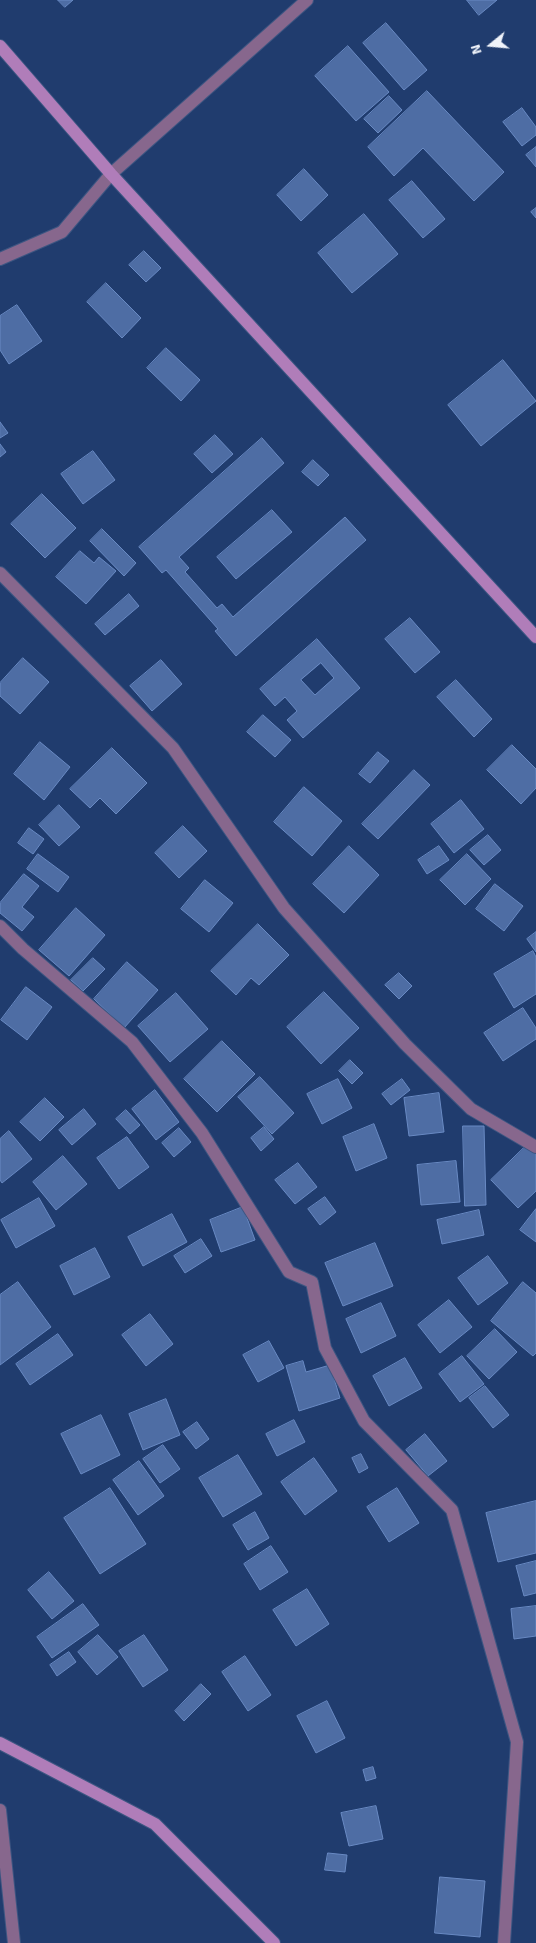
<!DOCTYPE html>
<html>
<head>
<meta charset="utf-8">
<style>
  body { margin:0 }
  #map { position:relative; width:536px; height:1943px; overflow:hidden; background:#203c6e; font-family:Signika,sans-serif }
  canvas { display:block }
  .north { position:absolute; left:466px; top:20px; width:50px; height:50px; -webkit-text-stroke:4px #203c6e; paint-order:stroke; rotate:253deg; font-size:14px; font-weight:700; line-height:20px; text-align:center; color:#eff3fa }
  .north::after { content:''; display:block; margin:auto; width:18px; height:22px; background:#eff3fa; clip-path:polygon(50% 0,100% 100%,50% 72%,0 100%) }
</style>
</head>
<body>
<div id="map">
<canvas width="536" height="1943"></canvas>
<div class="north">N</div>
</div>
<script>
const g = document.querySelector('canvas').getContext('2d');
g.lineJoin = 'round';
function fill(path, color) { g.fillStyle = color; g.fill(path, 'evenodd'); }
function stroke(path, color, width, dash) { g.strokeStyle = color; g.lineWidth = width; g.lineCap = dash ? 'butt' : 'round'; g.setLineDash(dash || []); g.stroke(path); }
const building = new Path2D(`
  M58,0H73L65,7Z
  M467,0H497L479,15Z
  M386,23L427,70L404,90L363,43Z
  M348,46L389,92L356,121L315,76Z
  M427,91L504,172L474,201L423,148L394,176L368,147Z
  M389,96L402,110L378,133L364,119Z
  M522,108L536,127V135L522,146L503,122Z
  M536,147V167L526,155Z
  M304,169L328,195L301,221L277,195Z
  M412,181L445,219L423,238L389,200Z
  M536,208V218L531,212Z
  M364,214L398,254L352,293L318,253Z
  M144,251L161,268L146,282L129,265Z
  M106,283L141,318L122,338L87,302Z
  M17,305L42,341L9,364L0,350V316Z
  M166,348L200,380L181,401L147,368Z
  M503,360L536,401L481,446L448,405Z
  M0,422L8,433L0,438Z
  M215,435L233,454L212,473L194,454Z
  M262,438L284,463L179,557L189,568L185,572L217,608L222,604L233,617L345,517L366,540L236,656L215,631L218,629L166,570L162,573L139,547Z
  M0,444L6,452L0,457Z
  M93,451L115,480L83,504L61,474Z
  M313,460L329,475L318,486L302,472Z
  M42,494L76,528L45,558L11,524Z
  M272,510L292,532L236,579L217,557Z
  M102,529L136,563L124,576L90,541Z
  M80,551L94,563L99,557L116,571L86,604L56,577Z
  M129,594L139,606L105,635L95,624Z
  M410,618L440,652L415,673L385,639Z
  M317,639L360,688L303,738L287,720L297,711L285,697L275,706L260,689ZM321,663L334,678L315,695L301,680Z
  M23,658L49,682L20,714L0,696V683Z
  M161,660L182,684L152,711L130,686Z
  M456,680L492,719L474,737L437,697Z
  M263,715L291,740L275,757L247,732Z
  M40,742L70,767L44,800L14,774Z
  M512,745L536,769V788L521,804L487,770Z
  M112,748L147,783L116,814L100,798L90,808L70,789Z
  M378,752L389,761L370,783L359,774Z
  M414,770L430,785L378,839L362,824Z
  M304,787L342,821L312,856L274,822Z
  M461,800L484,829L454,853L431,824Z
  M59,805L80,827L59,846L39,825Z
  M183,826L207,851L179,878L155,853Z
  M29,828L44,839L33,854L18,843Z
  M488,835L501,850L484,865L470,850Z
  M349,846L379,875L344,913L313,884Z
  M439,846L449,860L427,874L418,860Z
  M38,854L69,877L58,892L27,869Z
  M467,854L491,879L465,905L440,880Z
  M24,874L39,886L22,907L34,917L22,931L0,913V903Z
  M205,880L233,903L209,932L181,909Z
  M495,884L523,906L504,931L476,909Z
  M76,908L105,935L69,976L39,950Z
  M258,924L289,955L259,985L251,978L236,995L211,971Z
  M536,932V952L527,939Z
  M533,951L536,957V994L514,1008L494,974Z
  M93,958L105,969L83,991L71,980Z
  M127,962L158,990L124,1028L94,999Z
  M399,973L412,986L399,999L385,985Z
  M26,987L52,1007L27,1040L1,1020Z
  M324,992L359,1028L321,1064L287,1027Z
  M176,993L208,1029L170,1062L138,1026Z
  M523,1008L536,1028V1039L503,1061L484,1033Z
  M222,1041L255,1074L217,1112L184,1079Z
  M350,1060L363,1073L352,1084L339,1071Z
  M260,1077L294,1113L272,1134L238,1097Z
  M338,1079L352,1108L322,1124L307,1094Z
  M402,1079L410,1090L391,1105L382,1094Z
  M155,1090L179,1122L156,1140L132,1109Z
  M439,1093L444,1132L409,1136L404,1098Z
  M45,1098L64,1117L40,1141L20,1122Z
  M84,1109L96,1124L72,1145L59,1130Z
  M126,1110L140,1125L130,1134L116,1119Z
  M374,1124L387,1158L356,1171L343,1137Z
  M463,1126H484L486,1205L465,1206Z
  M264,1127L274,1139L261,1151L251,1138Z
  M179,1128L191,1142L174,1157L162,1143Z
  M9,1131L32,1159L2,1183L0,1180V1139Z
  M127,1137L149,1167L119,1189L97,1158Z
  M529,1143L536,1150V1191L518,1208L491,1180Z
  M63,1156L87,1184L56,1210L33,1182Z
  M456,1161L460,1202L421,1205L417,1165Z
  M298,1163L317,1187L295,1204L275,1180Z
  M325,1197L336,1212L320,1225L308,1209Z
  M39,1198L55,1226L16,1248L1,1220Z
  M243,1207L255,1240L221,1252L210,1220Z
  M536,1209V1242L520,1230Z
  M479,1210L484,1235L442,1244L437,1220Z
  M172,1214L187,1242L143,1266L128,1237Z
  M201,1239L212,1256L185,1273L174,1256Z
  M375,1243L393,1286L343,1306L325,1263Z
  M95,1248L110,1277L74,1295L60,1266Z
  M488,1256L508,1283L478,1305L458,1278Z
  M18,1282L51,1327L0,1365V1295Z
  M523,1282L536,1293V1353L533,1356L491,1321Z
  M449,1300L472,1327L440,1353L418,1325Z
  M381,1303L396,1336L361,1353L346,1319Z
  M150,1314L173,1344L146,1366L122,1335Z
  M495,1329L517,1352L489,1379L467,1356Z
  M58,1334L73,1355L30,1385L16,1364Z
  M269,1341L284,1368L258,1382L243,1355Z
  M462,1356L484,1384L460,1402L439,1374Z
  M405,1358L422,1388L389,1406L373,1376Z
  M303,1361L306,1372L330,1365L340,1398L299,1411L286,1366Z
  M485,1386L509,1415L493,1428L469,1398Z
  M166,1399L180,1435L143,1450L129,1414Z
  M101,1415L120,1455L81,1474L61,1434Z
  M294,1420L305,1442L277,1456L266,1434Z
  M197,1422L209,1439L196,1449L183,1432Z
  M425,1434L447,1461L428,1476L406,1450Z
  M163,1445L180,1469L160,1483L143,1459Z
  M361,1454L368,1468L359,1473L352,1458Z
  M238,1455L262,1494L223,1517L199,1478Z
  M314,1458L337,1491L305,1515L281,1482Z
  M139,1461L164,1496L138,1515L113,1480Z
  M110,1488L146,1544L100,1574L64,1518Z
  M397,1488L419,1523L389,1542L367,1507Z
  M536,1501V1553L498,1562L486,1513Z
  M255,1512L269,1538L248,1550L233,1525Z
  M271,1546L288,1572L260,1590L244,1564Z
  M536,1561V1593L524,1596L516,1566Z
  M49,1572L74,1601L52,1619L28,1590Z
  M307,1589L329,1624L296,1646L273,1610Z
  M83,1604L99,1625L52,1658L37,1637Z
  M536,1606V1636L514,1639L511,1609Z
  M98,1635L118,1657L97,1675L78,1652Z
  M144,1635L168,1670L143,1687L119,1651Z
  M69,1652L76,1662L57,1676L50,1665Z
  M245,1656L271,1695L248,1711L222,1672Z
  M201,1684L211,1694L184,1721L175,1711Z
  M327,1701L345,1738L316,1753L297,1716Z
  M373,1767L376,1778L366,1781L363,1770Z
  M376,1806L383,1839L349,1846L341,1813Z
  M328,1853L347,1855L345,1872L325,1870Z
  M440,1877L485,1881L480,1937L435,1933Z`);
fill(building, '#4e6da4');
stroke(building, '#698ac3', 1);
const street = new Path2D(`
  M0,259L62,232L111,174L307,0
  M0,573L173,748L284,908L405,1044L471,1109L536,1147
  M0,926L23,949L132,1042L202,1133L289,1272L312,1282L325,1348L364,1421L452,1510L517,1742L504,1943
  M0,1810L14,1943`);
const secondary = new Path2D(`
  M0,46L111,174L536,637
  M0,1743L155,1824L274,1943`);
stroke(street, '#3d5682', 14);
stroke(secondary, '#3d5682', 14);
stroke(street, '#87678d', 12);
stroke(secondary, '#b07db9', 12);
</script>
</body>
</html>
